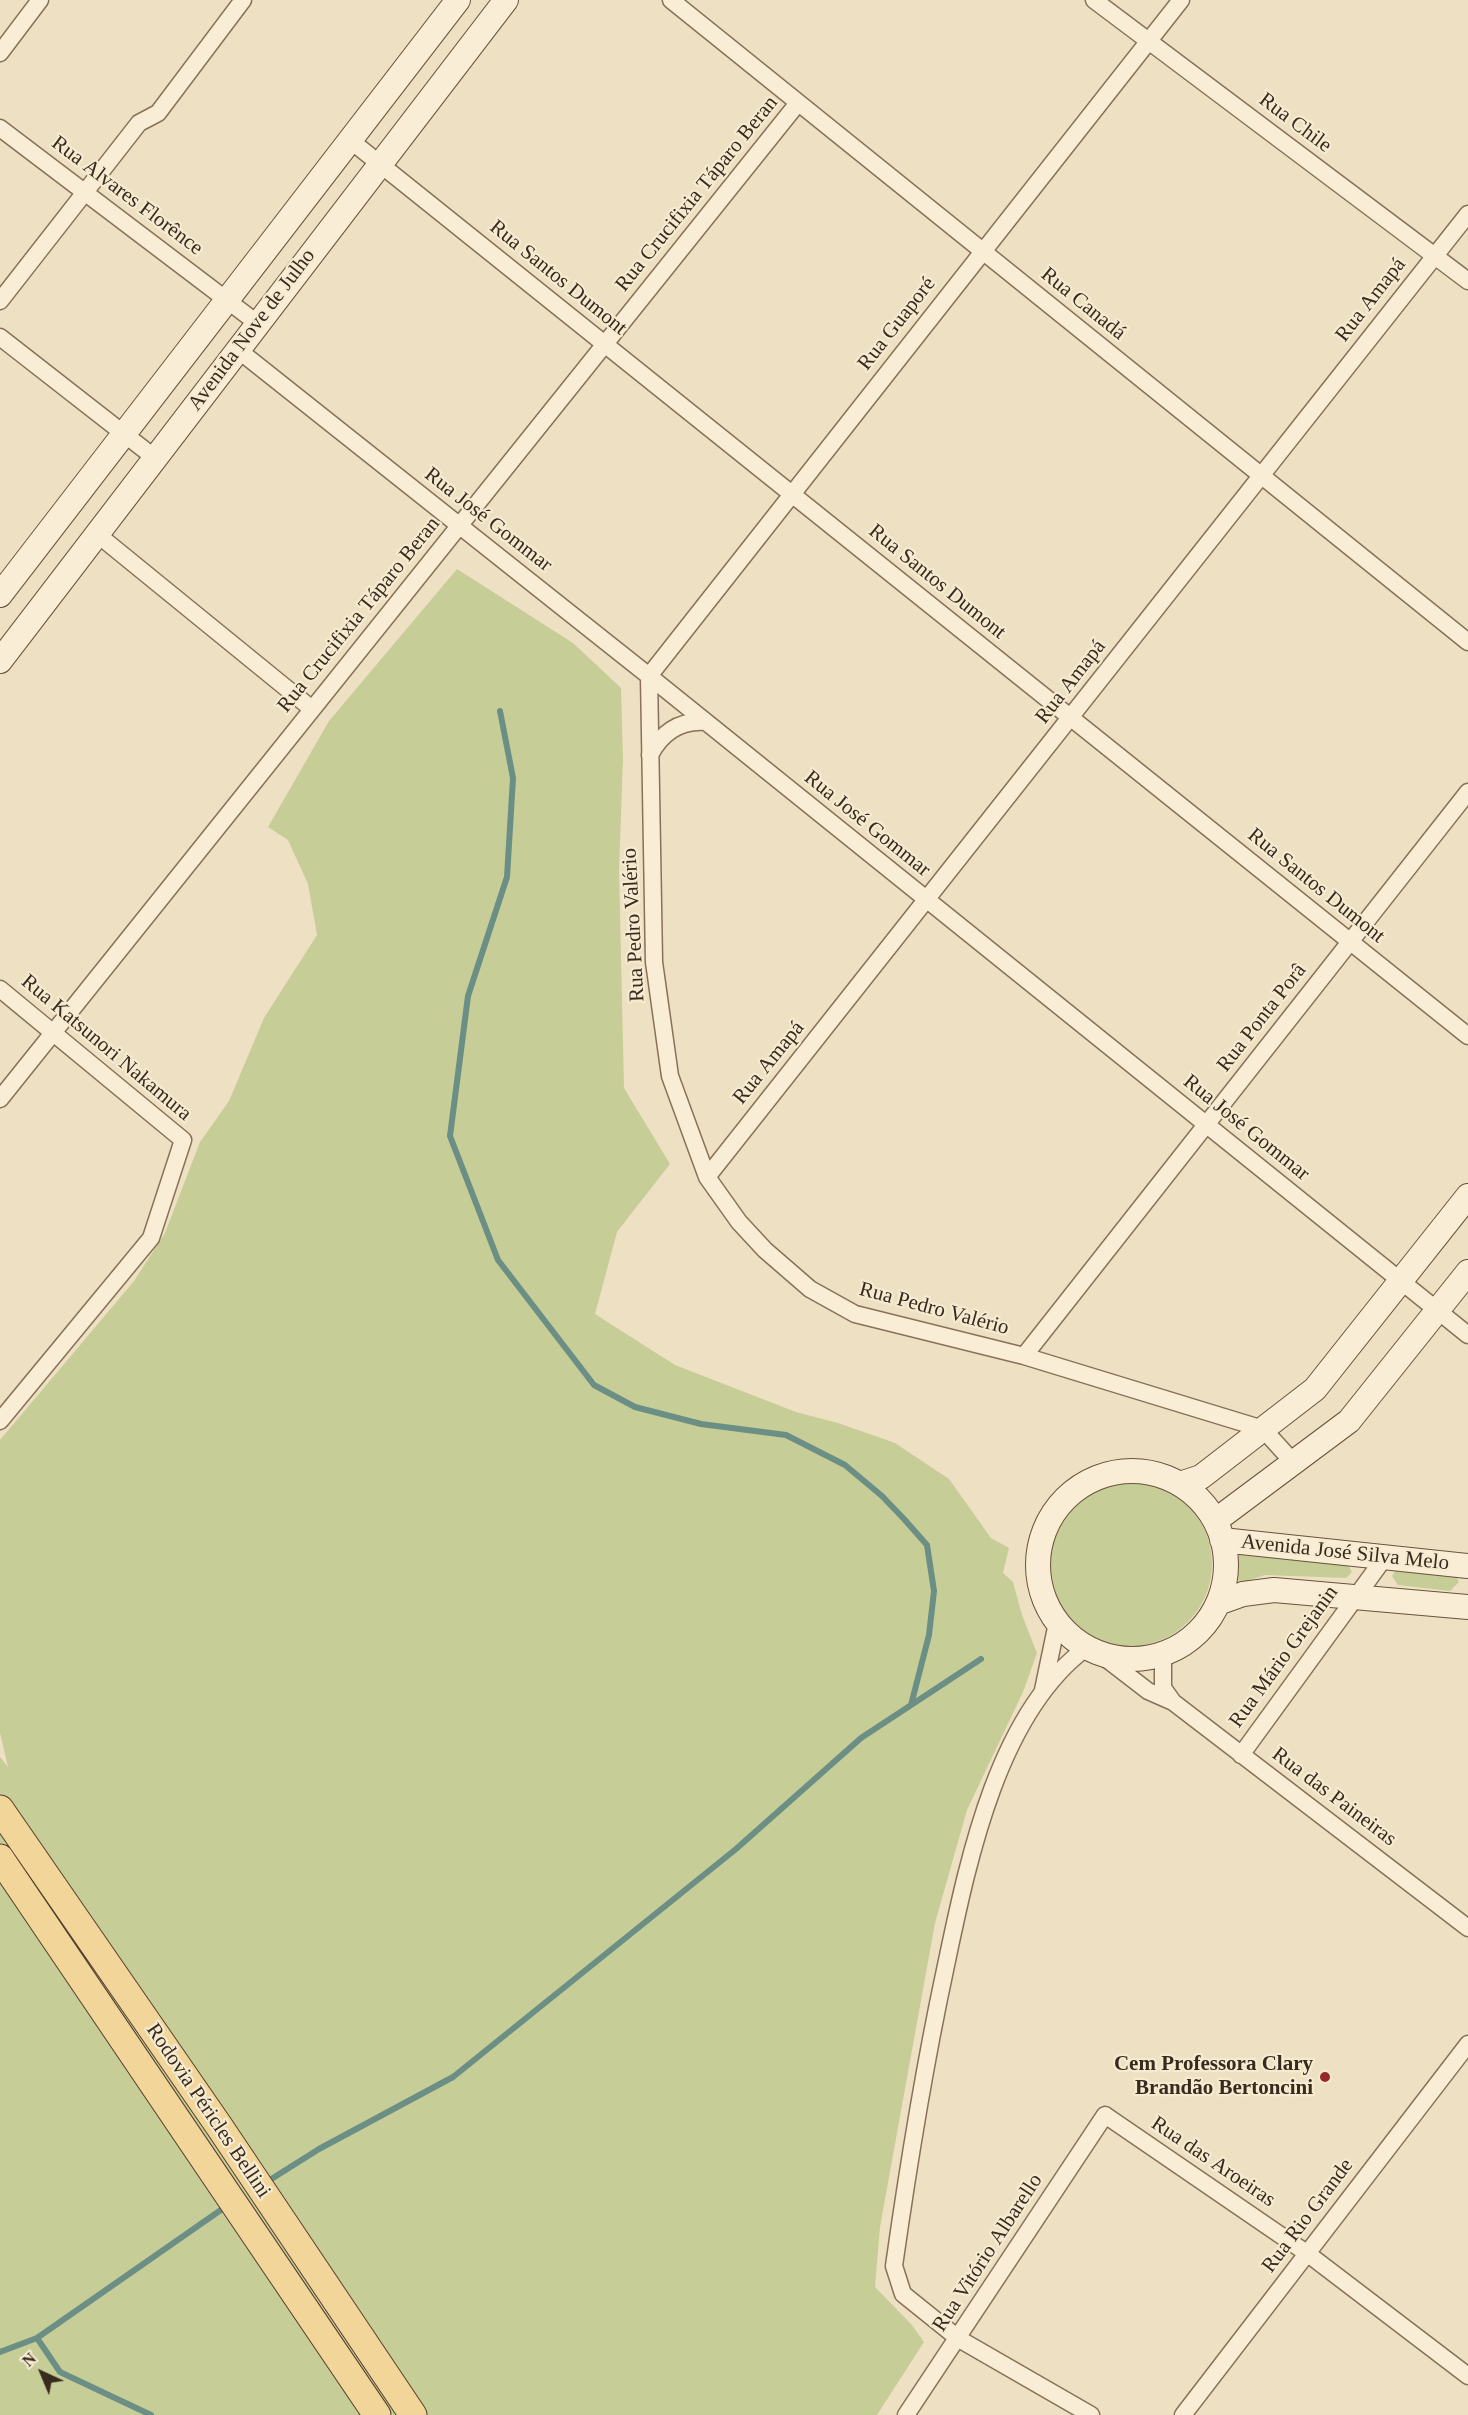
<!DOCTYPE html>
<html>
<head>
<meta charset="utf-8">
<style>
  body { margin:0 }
  #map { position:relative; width:1468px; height:2415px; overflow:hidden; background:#eee0c2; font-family:"Times New Roman",serif }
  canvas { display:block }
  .north { position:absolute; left:12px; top:2343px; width:60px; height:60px; -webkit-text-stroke:4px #f6ebd1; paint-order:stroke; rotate:316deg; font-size:16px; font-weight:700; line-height:24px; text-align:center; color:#382a1d }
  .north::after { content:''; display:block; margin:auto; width:21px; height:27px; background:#382a1d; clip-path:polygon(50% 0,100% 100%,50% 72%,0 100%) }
</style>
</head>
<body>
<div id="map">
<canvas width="1468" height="2415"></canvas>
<div class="north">N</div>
</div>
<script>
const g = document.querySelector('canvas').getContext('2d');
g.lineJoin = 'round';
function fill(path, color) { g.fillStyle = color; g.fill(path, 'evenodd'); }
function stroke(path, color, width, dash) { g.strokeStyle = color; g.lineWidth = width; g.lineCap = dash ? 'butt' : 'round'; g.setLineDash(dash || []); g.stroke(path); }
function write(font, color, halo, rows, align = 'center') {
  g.font = font + ' "Times New Roman",serif'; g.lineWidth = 4.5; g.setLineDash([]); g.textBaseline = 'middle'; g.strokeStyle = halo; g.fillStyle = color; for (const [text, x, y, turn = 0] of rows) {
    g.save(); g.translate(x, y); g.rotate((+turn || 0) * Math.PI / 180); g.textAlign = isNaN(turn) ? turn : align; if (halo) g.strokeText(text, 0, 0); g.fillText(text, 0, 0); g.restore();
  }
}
fill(new Path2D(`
  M457,569L573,643L621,688L623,759L619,870L624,1088L670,1164L617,1232L595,1314L675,1365L796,1412L838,1423L895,1443L949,1479L991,1538L1009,1548L1003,1573L1013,1582L1022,1615L1037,1653L1023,1692L967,1810L935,1923L880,2227L875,2287L912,2325L924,2342L877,2415H0V1757L8,1767L0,1733V1440L134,1281L165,1233L200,1142L229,1101L264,1018L317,935L308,884L288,840L268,827L329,721Z
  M1048 1564a82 82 0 1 1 164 0a82 82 0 1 1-164 0Z
  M1239,1552L1253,1556L1348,1565L1352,1572L1346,1578L1265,1575L1244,1582L1237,1580Z
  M1397,1568L1456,1575L1459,1582L1450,1591L1398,1585L1392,1576Z`), '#c7cd96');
stroke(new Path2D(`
  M500,711L513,778L507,877L468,996L450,1136L498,1260L594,1385L635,1407L701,1424L786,1435L845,1465L882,1496L904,1519L927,1545L934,1591L929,1635L911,1705
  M265,2183L319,2149L453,2077L736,1849L861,1738L981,1659
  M37,2338L228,2205
  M0,2352L37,2338L60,2372L151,2415`), '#6b8f85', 6);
const street = new Path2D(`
  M671,0L1468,642
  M1094,0L1468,281
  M1181,0L649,676L654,962L670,1076L707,1177L739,1222L765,1250L810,1289L855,1314L1024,1356L1263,1429L1293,1462
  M0,53L40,0
  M0,128L257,323
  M350,140L1468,1036
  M0,301L139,123L158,113L243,0
  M0,337L155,458
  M237,349L649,676L1468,1335
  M97,534L312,709
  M650,755C662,732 680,720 706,722
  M0,989L183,1140L151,1238L0,1421
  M0,1099L798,103
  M707,1177L1468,214
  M1024,1356L1468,792
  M1086,1648C996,1715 967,1866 945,1970C924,2068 908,2167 894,2266L903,2294L959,2339L1091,2415
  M1100,1654L1148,1691L1173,1702L1468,1928
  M1163,1654V1688L1173,1702
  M1043,1690L1057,1623
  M1241,1755L1385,1557
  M906,2415L1105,2115L1308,2254L1468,2376
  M1183,2415L1468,2044`);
const secondary = new Path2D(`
  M0,595L458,0
  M0,661L506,0
  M1038 1565a94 94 0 1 1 188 0a94 94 0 1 1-188 0Z
  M1180,1484L1201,1477L1315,1389L1468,1196
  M1215,1521L1349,1421L1468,1272
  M1222,1540L1468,1566
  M1218,1603L1243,1594L1274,1590L1468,1607`);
const primary = new Path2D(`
  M0,1809L219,2126L413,2415
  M0,1858L377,2415`);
stroke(street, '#887159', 19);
stroke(secondary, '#6a523c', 26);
stroke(primary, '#563f2d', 29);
stroke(street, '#f9eed5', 16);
stroke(secondary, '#f9eed5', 24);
stroke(primary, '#f2d599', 27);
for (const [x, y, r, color] of [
  [1325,2077,6,"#98282b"]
]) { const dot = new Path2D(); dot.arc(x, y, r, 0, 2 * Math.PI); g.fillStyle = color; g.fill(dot); stroke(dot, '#f6ebd1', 2); }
write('21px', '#382a1d', '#f6ebd1', [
  ["Rua Chile",1295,123,37],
  ["Rua Crucifixia Táparo Beran",697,194,-51],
  ["Rua Alvares Florênce",127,196,37],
  ["Rua Santos Dumont",558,278,39],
  ["Rua Amapá",1371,300,-52],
  ["Rua Canadá",1083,304,39],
  ["Rua Guaporé",897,324,-52],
  ["Avenida Nove de Julho",252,330,-53],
  ["Rua José Gommar",488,520,38],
  ["Rua Santos Dumont",937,582,39],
  ["Rua Crucifixia Táparo Beran",359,615,-51],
  ["Rua Amapá",1071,682,-52],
  ["Rua José Gommar",867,824,39],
  ["Rua Santos Dumont",1316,886,39],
  ["Rua Pedro Valério",634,925,-93],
  ["Rua Ponta Porâ",1262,1018,-52],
  ["Rua Katsunori Nakamura",106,1048,40],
  ["Rua Amapá",769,1063,-51],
  ["Rua José Gommar",1246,1128,39],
  ["Rua Pedro Valério",934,1309,15],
  ["Avenida José Silva Melo",1345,1553,6],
  ["Rua Mário Grejanin",1284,1657,-54],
  ["Rua das Paineiras",1334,1797,37],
  ["Rodovia Péricles Bellini",208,2111,56],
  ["Rua das Aroeiras",1213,2162,34],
  ["Rua Rio Grande",1308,2216,-53],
  ["Rua Vitório Albarello",988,2253,-57]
]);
write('bold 21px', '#382a1d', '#f6ebd1', [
  ["Cem Professora Clary",1313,2065],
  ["Brandão Bertoncini",1313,2089]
], 'right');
</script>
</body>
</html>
